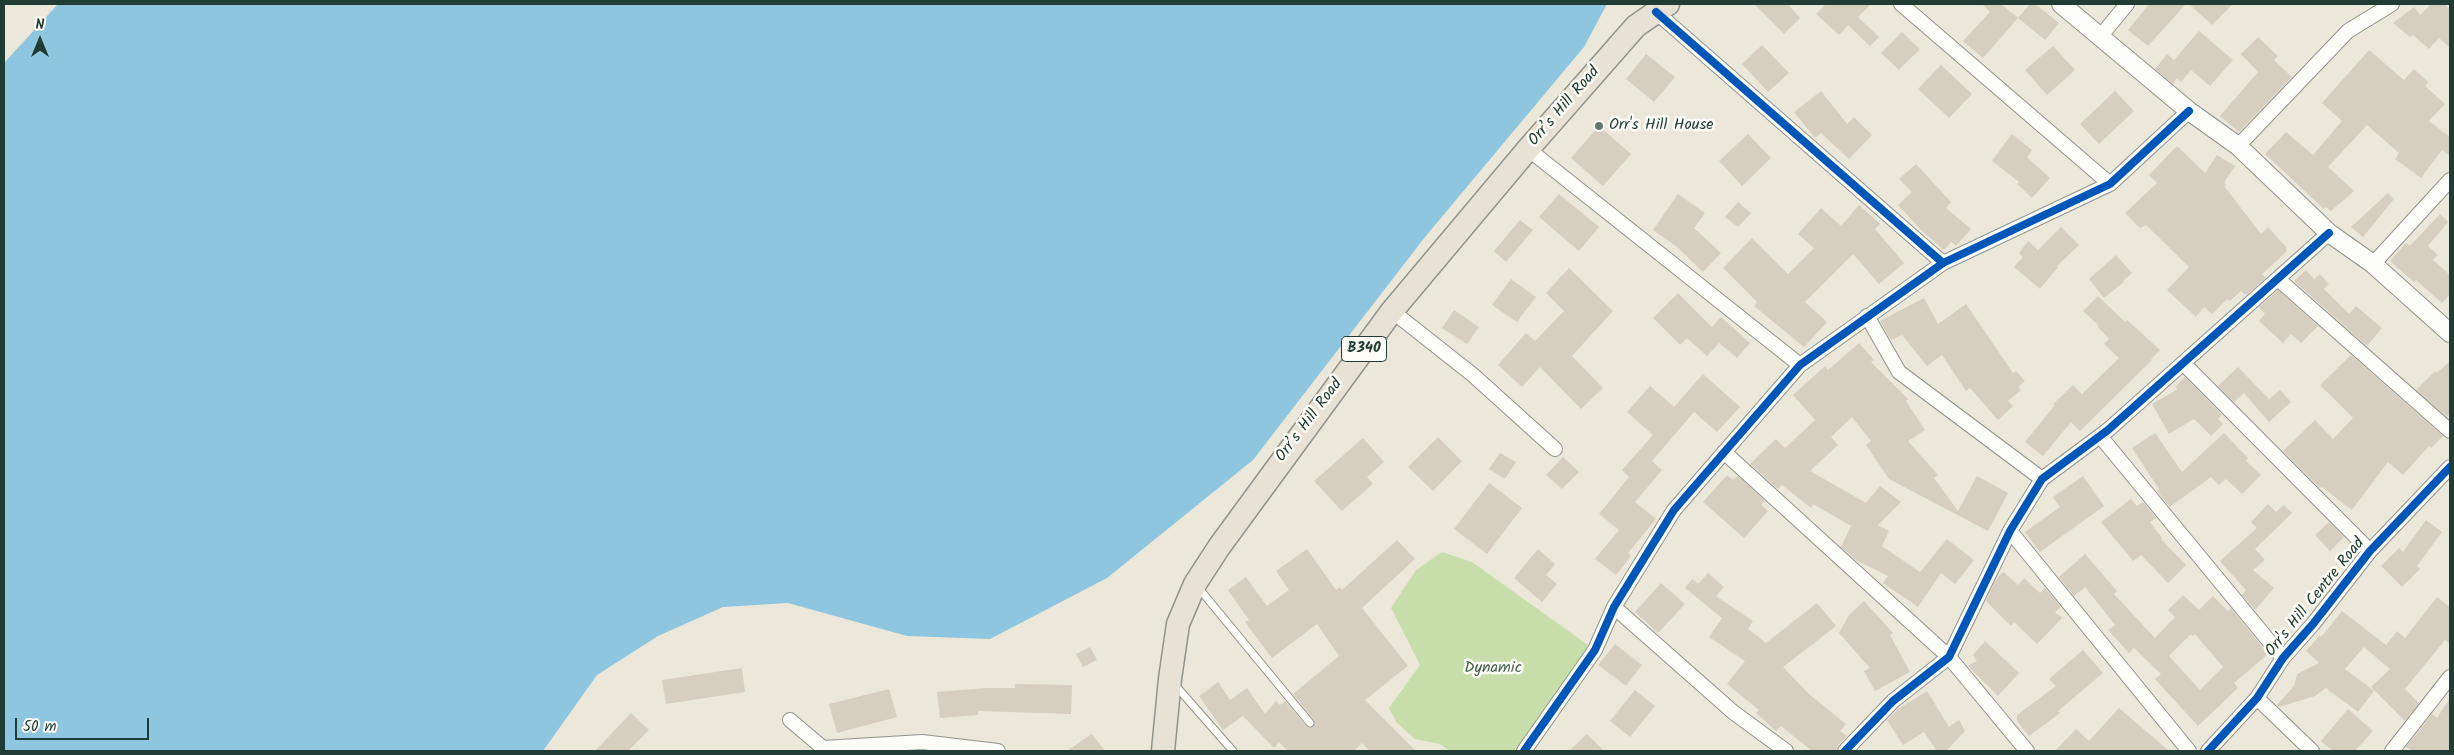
<!DOCTYPE html>
<html>
<head>
<meta charset="utf-8">
<style>
  body { margin:0 }
  #map { position:relative; width:2454px; height:755px; overflow:hidden; background:#ebe8da; font-family:Kalam,sans-serif }
  canvas { display:block }
  .frame { position:absolute; inset:0; border:5px solid #1f3d34; pointer-events:none }
  .north { position:absolute; left:15px; top:15px; width:50px; height:50px; -webkit-text-stroke:4px #fdfcf7; paint-order:stroke; rotate:0deg; font-size:14px; font-weight:700; line-height:20px; text-align:center; color:#1f3d34 }
  .north::after { content:''; display:block; margin:auto; width:18px; height:22px; background:#1f3d34; clip-path:polygon(50% 0,100% 100%,50% 72%,0 100%) }
  .scale { position:absolute; left:15px; top:718px; width:134px; height:22px; box-sizing:border-box; border:2px solid #1f3d34; border-top:0; padding-left:6px; font-size:15px; line-height:18px; white-space:nowrap; color:#1f3d34; -webkit-text-stroke:4px #fdfcf7; paint-order:stroke }
</style>
</head>
<body>
<div id="map">
<canvas width="2454" height="755"></canvas>
<div class="frame"></div>
<div class="north">N</div>
<div class="scale">50 m</div>
</div>
<script>
const g = document.querySelector('canvas').getContext('2d');
g.lineJoin = 'round';
function fill(path, color) { g.fillStyle = color; g.fill(path, 'evenodd'); }
function stroke(path, color, width, dash) { g.strokeStyle = color; g.lineWidth = width; g.lineCap = dash ? 'butt' : 'round'; g.setLineDash(dash || []); g.stroke(path); }
function write(font, color, halo, rows, align = 'center') {
  g.font = font + ' Kalam,sans-serif'; g.lineWidth = 5; g.setLineDash([]); g.textBaseline = 'middle'; g.strokeStyle = halo; g.fillStyle = color; for (const [text, x, y, turn = 0] of rows) {
    g.save(); g.translate(x, y); g.rotate((+turn || 0) * Math.PI / 180); g.textAlign = isNaN(turn) ? turn : align; if (halo) g.strokeText(text, 0, 0); g.fillText(text, 0, 0); g.restore();
  }
}
fill(new Path2D(`
  M1442,552L1472,562L1595,650L1524,751H1450L1440,744L1415,739L1396,722L1389,708L1420,665L1391,608L1416,570Z`), '#c7deaa');
fill(new Path2D(`
  M58,4H1607L1584,47L1425,237L1253,460L1107,578L990,639L907,636L788,603L723,607L658,636L597,675L543,751H4V63Z`), '#8ec5df');
fill(new Path2D(`
  M1754,4H1788L1800,18L1784,34Z
  M1826,4H1871L1858,17L1879,37L1870,46L1848,25L1839,35L1816,14Z
  M1982,4H2001L2018,18L1983,58L1963,41L1990,12Z
  M2030,4H2035L2059,23L2045,40L2018,18Z
  M2149,4H2186L2148,46L2128,30Z
  M2189,4H2233L2212,25Z
  M2431,4H2444L2450,9V48L2439,38L2429,49L2413,35L2410,37L2393,23L2414,7L2420,15Z
  M2199,31L2233,60L2210,86L2191,70L2181,82L2177,78L2173,84L2155,69L2167,54L2174,60Z
  M1902,32L1920,49L1899,70L1881,53Z
  M2258,37L2278,56L2274,60L2292,77L2239,132L2220,116L2258,72L2241,54Z
  M1762,45L1789,73L1768,92L1742,64Z
  M2053,46L2075,70L2047,95L2025,70Z
  M2369,50L2404,80L2414,69L2428,82L2425,86L2445,104L2429,121L2450,137V156L2442,150L2421,178L2395,159L2399,153L2367,125L2328,167L2354,191L2331,211L2326,207L2324,209L2265,154L2286,132L2313,155L2342,121L2322,103Z
  M1646,54L1675,77L1654,102L1626,79Z
  M1941,65L1972,94L1949,118L1918,89Z
  M1821,91L1847,124L1854,117L1872,135L1849,159L1821,133L1815,138L1794,112Z
  M2115,91L2134,111L2099,144L2080,124Z
  M1599,126L1631,154L1603,186L1571,158Z
  M1748,134L1771,158L1742,186L1719,161Z
  M2012,134L2032,150L2027,157L2050,178L2032,198L2017,184L2019,182L1992,161Z
  M2177,146L2205,173L2217,155L2235,166L2224,183L2226,184L2225,187L2261,234L2268,227L2286,247V252L2262,274L2266,278L2246,295L2241,291L2230,301L2227,299L2212,314L2204,307L2196,317L2167,290L2189,267L2146,225L2140,228L2125,213L2157,183L2149,175Z
  M1916,164L1951,202L1946,208L1971,229L1956,246L1951,242L1944,250L1922,231L1898,205L1912,192L1899,179Z
  M2388,193L2394,199L2363,237L2351,227Z
  M1559,194L1599,227L1579,251L1539,217Z
  M1678,194L1705,213L1694,228L1721,253L1703,272L1677,247L1653,230Z
  M1738,202L1751,213L1738,227L1725,217Z
  M1859,205L1880,224L1875,229L1904,263L1879,284L1853,254L1805,302L1827,322L1804,347L1754,306L1757,302L1723,268L1752,238L1788,274L1814,248L1798,234L1821,208L1841,226Z
  M2440,214L2448,222L2428,246L2438,255L2433,260L2450,275V294L2442,303L2416,280L2414,282L2390,261L2406,243L2410,246Z
  M1520,220L1533,230L1506,262L1494,251Z
  M2061,227L2079,245L2057,266L2058,267L2040,289L2014,267L2023,257L2019,253L2028,241L2038,250Z
  M2116,255L2132,273L2123,281L2124,282L2104,298L2089,279Z
  M1569,268L1613,311L1572,356L1603,388L1581,409L1540,367L1522,387L1498,365L1526,333L1535,341L1564,311L1546,293Z
  M2306,270L2314,279L2320,274L2329,284L2324,289L2349,314L2356,306L2382,328L2367,346L2294,281Z
  M1511,279L1536,297L1517,322L1492,305Z
  M2278,290L2318,326L2301,343L2291,334L2283,343L2259,321L2265,314L2259,307Z
  M1678,293L1712,327L1721,317L1750,343L1737,358L1719,343L1707,356L1687,338L1680,345L1653,318Z
  M2098,296L2125,322L2127,320L2160,350L2151,359L2152,360L2080,431L2071,422L2043,456L2025,442L2055,405L2053,404L2073,385L2082,394L2119,358L2104,344L2109,339L2097,326L2098,325L2083,311Z
  M1924,298L1938,324L1966,304L2013,373L2016,371L2025,381L2018,387L2021,390L2008,401L2013,406L1998,420L1970,388L1966,391L1942,355L1927,366L1902,335L1891,340L1880,321Z
  M1454,310L1479,327L1467,344L1442,328Z
  M1859,343L1874,360L1871,362L1908,399L1906,401L1925,430L1908,441L1938,475L1934,478L1958,511L1977,476L2008,493L1988,531L1889,479L1866,445L1871,441L1852,417L1831,437L1838,445L1810,471L1866,503L1880,486L1901,502L1878,525L1889,531L1882,546L1920,572L1947,539L1974,560L1955,584L1941,573L1918,607L1883,583L1888,576L1856,560L1841,547L1851,526L1813,504L1811,508L1782,485L1778,489L1750,464L1776,439L1785,448L1815,420L1793,395L1825,366L1828,370Z
  M2351,355L2443,436L2431,448L2429,446L2403,475L2388,462L2352,510L2322,487L2320,488L2283,451L2315,420L2333,439L2353,418L2320,385Z
  M2450,361V413L2447,417L2416,390L2435,371L2437,373Z
  M2238,367L2269,399L2280,390L2291,402L2269,422L2244,393L2234,402L2218,386Z
  M1703,374L1740,407L1717,432L1694,412L1652,461L1662,470L1635,502L1656,519L1628,553L1631,556L1616,575L1595,559L1619,530L1599,514L1629,477L1622,470L1653,435L1627,412L1650,386L1674,407Z
  M2185,377L2222,415L2218,419L2223,424L2211,436L2194,419L2169,434L2152,404L2178,389L2175,387Z
  M2155,433L2182,472L2224,433L2248,458L2246,461L2261,475L2242,494L2226,479L2219,485L2211,477L2170,507L2157,491L2159,489L2132,448Z
  M1438,437L1462,461L1433,491L1408,467Z
  M1363,438L1384,462L1367,477L1373,484L1342,511L1314,481Z
  M1500,453L1516,462L1505,479L1489,469Z
  M1563,457L1579,472L1562,489L1546,475Z
  M1727,475L1733,480L1738,476L1765,501L1761,505L1768,511L1744,538L1703,502Z
  M2083,476L2104,506L2040,552L2025,532L2060,507L2053,497Z
  M1489,483L1522,508L1487,554L1454,529Z
  M2131,499L2137,506L2143,502L2156,518L2150,522L2162,538L2161,539L2186,565L2168,583L2141,555L2133,561L2101,522Z
  M2268,504L2276,512L2284,505L2292,513L2255,549L2265,560L2253,570L2274,588L2255,610L2242,595L2246,590L2220,561L2257,528L2251,522Z
  M2426,520L2442,532L2417,566L2420,569L2402,587L2381,566L2399,548L2403,552Z
  M2329,522L2344,537L2330,551L2315,535Z
  M1397,540L1415,559L1362,608L1408,666L1365,700L1416,751H1370L1362,743L1354,751H1288L1279,742L1274,748L1243,716L1223,730L1199,696L1218,682L1230,700L1247,688L1265,714L1276,701L1280,705L1285,701L1306,726L1313,727L1314,720L1293,694L1339,656L1317,624L1272,658L1245,622L1249,620L1228,590L1246,577L1267,606L1289,590L1276,571L1307,549L1336,590L1340,587L1342,590Z
  M1538,549L1555,564L1546,575L1557,584L1542,602L1514,578Z
  M2085,554L2117,591L2114,594L2155,638L2175,617L2168,610L2183,595L2199,610L2213,596L2228,611L2231,608L2268,654L2234,683L2238,688L2198,726L2155,679L2161,674L2134,648L2129,653L2108,630L2115,625L2085,587L2074,596L2059,577ZM2191,634L2193,636L2195,634L2223,667L2200,690L2169,656Z
  M2003,572L2018,585L2024,578L2040,593L2045,588L2061,607L2055,612L2062,618L2037,644L2014,622L2011,626L1986,601L1996,579Z
  M1708,573L1724,587L1716,596L1753,621L1748,629L1766,643L1817,603L1836,626L1783,667L1810,695L1846,724L1840,731L1847,736L1838,745L1836,751H1812L1781,726L1776,731L1756,713L1759,710L1727,684L1745,661L1709,637L1722,618L1685,588L1692,579L1698,584Z
  M1661,583L1685,604L1658,633L1635,612Z
  M2437,597L2450,607V644L2445,640L2405,689L2419,703L2405,721L2371,687L2390,669L2364,647L2345,669L2374,691L2358,712L2326,688L2315,696L2279,707L2277,705L2294,686L2297,674L2319,663L2306,651L2319,636L2321,637L2342,611L2386,645L2397,631L2405,638Z
  M1864,601L1893,633L1890,635L1910,672L1875,691L1864,671L1870,668L1839,633L1849,615Z
  M1985,641L2019,673L1998,696L1968,666L1977,661L1973,655Z
  M1615,644L1642,665L1626,686L1598,665Z
  M1090,647L1097,660L1083,667L1076,654Z
  M2083,650L2103,673L2058,711L2060,713L2029,736L2017,721V715L2056,686L2049,679Z
  M742,668L745,692L666,704L662,680Z
  M1015,684L1072,685L1071,714L978,711V715L940,718L937,692L986,688H1015Z
  M889,689L897,717L837,733L829,704Z
  M1635,690L1655,706L1630,737L1610,721Z
  M1927,691L1949,727L1959,720L1965,731L1946,751H1937L1924,732L1903,745L1887,720L1898,709Z
  M2450,698V751H2413L2406,747L2432,714L2437,718Z
  M2119,708L2169,751H2055L2076,729L2089,741Z
  M2348,709L2373,731L2355,751H2333L2321,741Z
  M631,713L649,730L628,751H595Z
  M1092,734L1105,751H1067Z
  M1587,734L1604,751H1569Z`), '#d6cebe');
const service = new Path2D(`
  M1197,586L1310,723
  M1175,685L1233,751`);
const minor = new Path2D(`
  M1901,4L2110,184
  M1656,12L1943,263
  M2100,37L2127,4
  M2238,146L2348,31L2392,4
  M1528,149L1800,365
  M2373,264L2450,180
  M2278,279L2450,431
  M1392,311L1473,375L1555,449
  M1867,316L1899,372L2042,479
  M2183,363L2370,551
  M2100,436L2283,658
  M1724,452L1949,657L2027,751
  M2010,531L2189,751
  M1614,607L1733,712L1786,751
  M2257,698L2312,751
  M790,720L823,748L922,742L998,751
  M1524,751L1595,650L1614,607L1674,510L1800,365L1943,263L2110,184L2189,111
  M1845,751L1893,701L1949,657L2010,531L2042,479L2108,430L2329,233
  M2208,751L2257,698L2283,658L2313,624L2370,551L2450,467
  M2392,751L2450,677`);
const tertiary = new Path2D(`
  M2061,4L2189,111L2238,146L2329,233L2373,264L2450,333`);
const primary = new Path2D(`
  M1163,751L1170,679L1178,624L1195,584L1219,547L1392,311L1528,149L1636,26L1668,4`);
stroke(service, '#90948b', 9);
stroke(minor, '#90948b', 16);
stroke(tertiary, '#90948b', 20);
stroke(primary, '#90948b', 25);
stroke(service, '#fcfcf9', 7);
stroke(minor, '#fcfcf9', 14);
stroke(tertiary, '#fcfcf9', 18);
stroke(primary, '#e8e2d5', 22);
stroke(new Path2D(`
  M1656,12L1943,263
  M1524,751L1595,650L1614,607L1674,510L1800,365L1943,263L2110,184L2189,111
  M1845,751L1893,701L1949,657L2010,531L2042,479L2108,430L2329,233
  M2208,751L2257,698L2283,658L2313,624L2370,551L2450,467`), '#0057b8', 8);
for (const [x, y, r, color] of [
  [1599,126,5,"#66796e"]
]) { const dot = new Path2D(); dot.arc(x, y, r, 0, 2 * Math.PI); g.fillStyle = color; g.fill(dot); stroke(dot, '#fdfcf7', 2); }
for (const [x, y, w] of [
  [1364,349,45]
]) { const box = new Path2D(); box.roundRect(x - w / 2, y - 12.5, w, 25, 4); g.fillStyle = '#fdfcf7'; g.fill(box); stroke(box, '#1f3d34', 1); }
write('bold 15px', '#1f3d34', null, [
  ["B340",1364,349]
]);
write('16px', '#1f3d34', '#fdfcf7', [
  ["Orr’s Hill Road",1565,107,-49],
  ["Orr’s Hill Road",1310,421,-53],
  ["Orr's Hill Centre Road",2316,598,-51]
]);
write('16px', '#1f3d34', '#fdfcf7', [
  ["Orr's Hill House",1609,126]
], 'left');
write('16px', '#426348', '#fdfcf7', [
  ["Dynamic",1493,669]
]);
</script>
</body>
</html>
